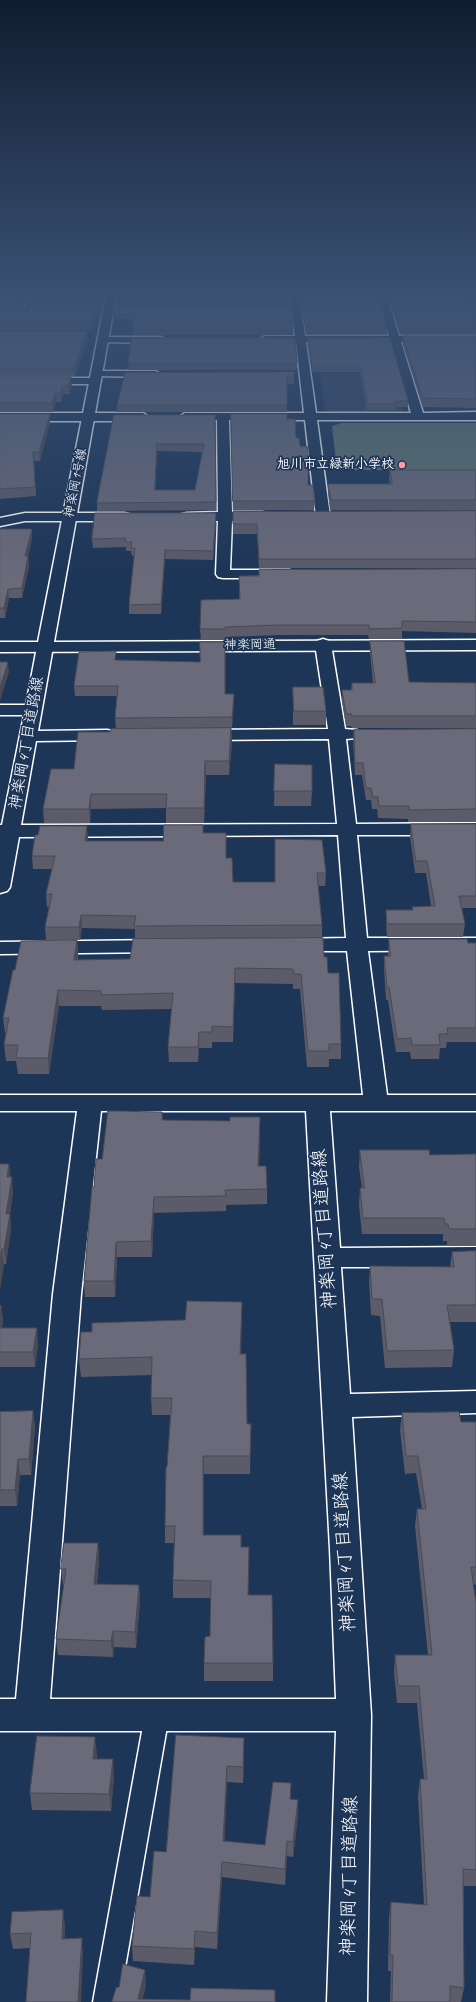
<!DOCTYPE html>
<html>
<head>
<meta charset="utf-8">
<style>
  body { margin:0 }
  canvas { display:block; background:#1d3557 }
</style>
</head>
<body>
<canvas width="476" height="2002"></canvas>
<script>
const g = document.querySelector('canvas').getContext('2d');
g.lineJoin = 'round';
function fill(path, color) { g.fillStyle = color; g.fill(path, 'evenodd'); }
function stroke(path, color, width, dash) { g.strokeStyle = color; g.lineWidth = width; g.lineCap = dash ? 'butt' : 'round'; g.setLineDash(dash || []); g.stroke(path); }
function write(font, color, halo, rows, align = 'center') {
  g.font = font + ' Caveat,"Klee One",sans-serif'; g.lineWidth = 3.5; g.setLineDash([]); g.textBaseline = 'middle'; g.strokeStyle = halo; g.fillStyle = color; for (const [text, x, y, turn = 0] of rows) {
    g.save(); g.translate(x, y); g.rotate((+turn || 0) * Math.PI / 180); g.textAlign = isNaN(turn) ? turn : align; if (halo) g.strokeText(text, 0, 0); g.fillText(text, 0, 0); g.restore();
  }
}
fill(new Path2D(`
  M320,373H395L403,410L396,412H330L325,409Z`), '#344562');
fill(new Path2D(`
  M342,423H476V470H337L332,426Z`), '#5f736e');
const lane = new Path2D(`
  M50,303L52,304V306L31,307L27,317L21,316L26,304Z
  M157,1704L165,1707L169,1715L119,2002H93L145,1715L149,1707Z`);
const street = new Path2D(`
  M290,296H300L305,336H389L377,296H387L399,336H476V342H401L423,413L476,412V420H317L330,516L328,519H318L316,516L305,420H229L232,512H262L267,513L269,516L267,519L262,520L232,521L230,570H289L294,571L296,574L294,577L289,578H223L218,577L216,574L218,521H187L182,520L180,517L182,514L187,513L218,512L217,420L185,421L179,417L185,413H304L296,342H265L260,339L265,336H295ZM306,342H390L411,413H316Z
  M466,296H476V312L471,309Z
  M104,337H161L166,340L161,343L100,342L99,340Z
  M97,371H155L161,374L155,377L93,376L91,374Z
  M0,378H95L101,381L95,384H0Z
  M0,413H143L149,417L143,421H0Z
  M25,513H124L129,514L131,517L129,520L124,521H25L0,526V518Z
  M323,639L329,641L331,644L345,729L357,730L360,734L357,738L346,739L356,824L476,823V835H357L367,938H476V950L368,951L387,1095H476V1111H330L340,1248L476,1247V1267H341L350,1394L476,1391V1413L352,1417L371,1715L367,2002H327L336,1731H0V1699H16L53,1294L77,1111H0V1095H363L347,951H293L286,949L282,945L286,941L293,939L346,938L338,835L19,837L10,887L7,891L0,893V825H2L24,715H0V705H26L37,647L39,644L45,642L51,644L53,647L38,731L107,730L113,731L116,735L113,739L107,740L36,741L21,825L337,824L329,739L201,740L195,739L192,735L195,731L201,730L328,729L315,644L317,641ZM101,1111H306L330,1549L336,1699H50L81,1294Z
  M161,940L168,942L172,946L168,950L161,952L0,954V942Z`);
const secondary = new Path2D(`
  M106,296H116L54,642L476,640V650L0,652V642H38Z`);
stroke(lane, '#fff', 3);
stroke(street, '#fff', 3);
stroke(secondary, '#fff', 3);
fill(lane, '#1d3557');
fill(street, '#1d3557');
fill(secondary, '#1d3557');
fill(new Path2D(`
  M0,296H105L103,302H102V308L100,319H94L91,330H0ZM27,302H31L27,311H22L24,305Z
  M116,296H289V304H116Z
  M300,296H378L387,327V334H306Z
  M388,296H468L470,302L476,305V334H400Z
  M114,307L293,329V335H133L134,319H113V314Z
  M0,331H87L88,338L75,376H0Z
  M403,336H476V408L423,407L403,344Z
  M390,338L408,401V407H396L395,410H367L360,372H312L308,344V339Z
  M128,363H297V370H129Z
  M294,372V384H287V412H117V405Z
  M0,377L72,386L69,394H63L61,402H56L53,412H0Z
  M0,414H50V422L40,461H34L36,496L0,499Z
  M114,415H215L216,510L97,511V503ZM157,451L202,452L195,490H155Z
  M287,419L300,446L308,485L315,501L314,510H233L231,422Z
  M390,470H476V510H330L328,493V484H390L389,479Z
  M476,511V568H259L257,534H233V524Z
  M216,522L213,560L165,559L161,614H129V605L134,556H132L131,551H126V547L93,548L92,539Z
  M0,529H32V539L28,556L29,566L22,598H9L5,618H0Z
  M476,569V633L402,631V639H369L368,635H279L225,637V640H201L200,629L239,599V576Z
  M370,641L409,682L476,683V728H352L351,726H346L342,701V690H351L352,683H373L370,652Z
  M116,660L225,694H234L232,728H231L232,742L229,775H206L204,823H166V808L91,809L90,823H44L43,809L74,769L110,732L116,729L115,718L117,696H75L74,686Z
  M293,687L326,711V725H293Z
  M476,729V822H408V819L378,818L377,809H372L371,800H366L362,775H355L353,741L354,730Z
  M275,764L312,791L311,806H274Z
  M411,824H476V908H462L465,924L463,937H387L386,923V910H412V907L431,906L426,873H415L410,836Z
  M203,825V833L226,858L233,882H275V839L326,873L325,886H318L322,925V938L324,957L328,973L341,1044V1059H329V1067H307L300,989H293V984L235,983L233,1042H212V1048H199L198,1062H169L168,1047L172,1009L102,1010L101,1006H59L49,1074H18L16,1061H6L4,1045L6,1033H5L3,1018L15,970L74,940H46L45,927L49,907H47L46,894L52,869H33L32,856L38,835L87,826V841H163ZM82,928L135,929V939L130,959L78,960V955L77,940H80Z
  M389,939L468,943L476,945V1042H447L446,1048H440L439,1059H411L410,1052H396L388,1000H386L384,969V956H388Z
  M162,1112L163,1120L260,1132L259,1166L267,1189V1204L226,1205V1211L154,1213L152,1257H117L115,1297H85L84,1281L94,1187L102,1159Z
  M360,1150L430,1155L476,1154V1246H447V1241H443V1234H362L359,1205L360,1188H362L359,1167Z
  M0,1164H9L10,1177L13,1192L10,1214L11,1229L6,1264H4L0,1289Z
  M476,1251V1322H450L454,1350L452,1367L385,1368L380,1316L371,1315L369,1282L370,1266L450,1267L452,1252Z
  M242,1302L241,1354L247,1424H251L250,1474H204V1535L241,1547L248,1595L273,1663V1681H204V1663L210,1636L211,1598H173V1580L174,1543H165V1526L170,1415H152L151,1398L152,1375L81,1377L79,1359L92,1332L185,1320Z
  M0,1305H1L3,1321L2,1328L38,1344L35,1367H0Z
  M33,1411L35,1427L31,1475H20L17,1506H0V1412Z
  M402,1413L461,1422H476V1585L473,1584L476,1603V1886H463L464,1988L461,2002H390L391,1971H388L389,1918L391,1902L424,1905L418,1796L420,1779H424L417,1703H397L394,1672L395,1655H428L415,1526L417,1509H422L416,1473L405,1474L400,1430Z
  M98,1543L99,1559L97,1584L139,1585L140,1601L136,1648L114,1647L113,1657L58,1655L56,1639L64,1585H63L61,1569Z
  M176,1735L244,1754L243,1783L227,1782L224,1841L265,1845L291,1783L290,1799L298,1816L293,1857L287,1856L285,1885L222,1877L217,1949L195,1947L194,1965L133,1961L132,1946L166,1852Z
  M97,1754V1759L114,1776L111,1811L32,1810L30,1793Z
  M65,1925L64,1939L83,1953L30,1948L13,1949L10,1934Z`), '#5b5b69');
fill(new Path2D(`
  M24,296H27V302L24,305L22,317L21,309L23,297Z
  M102,301V308L100,319V311Z
  M94,311V319L91,330L90,322Z
  M87,331L88,338L75,376L74,368Z
  M71,377L72,386L69,394L68,386Z
  M62,386L63,394L61,402V393Z
  M55,393L56,402L53,412L52,403Z
  M50,414V422L40,461L39,452Z
  M157,444V451L155,497V490Z
  M216,513V522L213,560V551Z
  M32,529V539L26,566L25,556Z
  M165,550V559L161,614V604Z
  M28,556L29,566L22,598V588Z
  M8,589L9,598L5,618L4,608Z
  M8,662L9,672L0,701V688Z
  M234,694V705L232,728V717Z
  M231,728L232,742L229,775V761Z
  M205,761L206,775L204,823V808Z
  M91,794V809L90,823L89,809Z
  M87,826L88,838L86,853L85,841Z
  M81,915L82,928L80,940L79,927Z
  M77,940L78,955L75,975L74,960Z
  M235,968V983L233,1042V1027Z
  M58,990L59,1006L49,1074L48,1058Z
  M199,1032V1048L198,1062V1047Z
  M260,1117V1132L258,1181V1166Z
  M9,1164L11,1179L7,1177Z
  M12,1177L13,1192L10,1214L11,1229L6,1264L4,1249L6,1214Z
  M154,1197V1213L152,1257L151,1241Z
  M116,1242L117,1257L115,1297L114,1281Z
  M2,1249L4,1264L0,1289V1261Z
  M242,1302V1320L240,1372V1354Z
  M1,1305L3,1321L0,1341V1310Z
  M37,1328L38,1344L35,1367L33,1352Z
  M33,1411L35,1427L31,1475L29,1459Z
  M203,1456L204,1474V1553L203,1535Z
  M18,1459L20,1475L17,1506L15,1490Z
  M98,1543L99,1559L95,1600L94,1584Z
  M139,1585L140,1601L136,1648L135,1632Z
  M113,1631L114,1647L113,1657L111,1641Z
  M95,1737L97,1754L95,1776L93,1759Z
  M244,1738V1754L243,1783V1767Z
  M113,1759L114,1776L111,1811L109,1794Z
  M227,1766V1782L224,1857L223,1841Z
  M298,1800V1816L293,1857V1842Z
  M287,1841V1856L285,1885V1869Z
  M222,1862V1877L217,1949V1933Z
  M63,1910L65,1925L64,1954L62,1939Z
  M195,1931V1947L194,1965V1949Z
  M82,1938L83,1953L81,2002H78Z
  M145,1970L146,1986L142,2002L138,1999Z`), '#4a4a55');
const building = new Path2D(`
  M0,296H24L23,297L21,309L22,311H27L31,301H102L100,311H94L90,322H0Z
  M302,296H378L387,327H306Z
  M390,296H468L470,302L476,305V327H401Z
  M114,307H291L293,329L133,330L134,314H113Z
  M0,331H87L74,368H0Z
  M403,336H476V399L423,398Z
  M132,338H295L297,363H128Z
  M390,338L408,401H395L396,404H368L360,366H312L308,339Z
  M294,372V377H287V405H117L125,373Z
  M0,377H71L68,386H62L61,393H55L52,403H0Z
  M0,414H50L39,452H33L35,487L0,489Z
  M231,414H287V419H295L296,438H299L300,446L308,447V485H313L315,501H233Z
  M114,415H215L216,502L97,503ZM157,444H204L195,490H155Z
  M390,470H476V500H331L328,484H392Z
  M476,511V559H259L257,524H233V512Z
  M95,513H216L213,551L165,550L161,604L129,605L135,548H131L132,542H125L126,538L92,539Z
  M0,529H32L25,556H28L22,588L8,589L4,608H0Z
  M476,569V622L402,621V628L369,629V625H279L225,627V629H200L201,600L240,599L239,576H259V570Z
  M370,641H404L409,682L476,683V716H352V714H346L342,690H352V683H375Z
  M200,642H225V694H234L232,717L115,718L118,686H74L79,652L116,651L115,660L200,662Z
  M0,662H8L0,688Z
  M293,687H323L326,711H294Z
  M231,728L229,761H205L204,808H166L167,794H91L89,809H43L51,769H74L78,732H110L111,729Z
  M476,729V809L409,810V806H379L378,797H373L371,788H366L363,763H355L354,730Z
  M275,764L312,765V791H274Z
  M411,824H476V896H459L465,924H387L386,910H413L412,907L435,906L427,861H416Z
  M164,825H203V833H226V858H232L233,882H275V839L322,840L326,873H317L322,925L134,926L136,916L81,915L79,927H45L52,894H46L55,856H32L35,835H38L40,826H87L85,841H163Z
  M323,938L324,957H327L328,973H339L341,1044H329V1051H308L301,974H294L293,969L235,968L233,1027L212,1026V1032H199L198,1047H168L173,993L101,995V991L58,990L48,1058H16L18,1045H4L9,1018H3L13,970H15L21,941L77,940L74,960L130,959L133,939Z
  M389,939H467L468,943H476V1028H447L448,1034H439L440,1045H412L411,1038L397,1039L389,987H387L384,956H390Z
  M108,1111L162,1112V1120L230,1121V1117H260L258,1166H266L267,1189L225,1190L226,1196L154,1197L151,1241L116,1242L114,1281H84L92,1187H94L96,1159H102Z
  M360,1150H429L430,1155L476,1154V1229H449L448,1224H445L444,1218H363L360,1188H364Z
  M0,1164H9L7,1177H12L6,1214H10L4,1249H2L0,1261Z
  M476,1251V1305H447L454,1350L387,1351L382,1299H372L370,1266L454,1267L452,1252Z
  M187,1301L242,1302L240,1354H246L247,1424H251L250,1456H203V1535H241V1547H249L248,1595H272L273,1663H204L205,1637L210,1636L211,1581L173,1580L175,1526H165L166,1467H167L172,1398H151L152,1357L79,1359L81,1332H92V1323L185,1320Z
  M0,1328H37L33,1352H0Z
  M33,1411L29,1459H18L15,1490H0V1412Z
  M459,1412L461,1422H476V1567H471L476,1603V1870L463,1869L464,1988L450,1986V2002H392L393,1955H390L391,1902L427,1905L420,1779H427L419,1686H398L395,1655H432L417,1509H426L418,1456H406L402,1413Z
  M64,1543H98L94,1584L139,1585L135,1632L113,1631L111,1641L56,1639L66,1569H61Z
  M176,1735L244,1738L243,1767L227,1766L223,1841L265,1845L273,1782L291,1783L290,1799L298,1800L293,1842L287,1841L285,1869L222,1862L217,1933L195,1931L194,1949L132,1946L137,1896L150,1897L154,1851L166,1852Z
  M37,1736L95,1737L93,1759H113L109,1794L30,1793Z
  M63,1910L62,1939L82,1938L78,2002H26L31,1933L10,1934L12,1912Z
  M123,1964L145,1970L138,1999L190,2000L191,1988L275,1990V2002H112L116,1988L119,1987Z`);
fill(building, '#6a6a7a');
stroke(building, '#4a4a55', 1);
const sky = g.createLinearGradient(0, 0, 0, 577);
sky.addColorStop(0, '#101d30');
sky.addColorStop(0.51, '#3a5174');
sky.addColorStop(1, '#3a517400');
g.fillStyle = sky;
g.fillRect(0, 0, 476, 577);
for (const [x, y, r, color] of [
  [402,465,4,"#ff9aa2"]
]) { const dot = new Path2D(); dot.arc(x, y, r, 0, 2 * Math.PI); g.fillStyle = color; g.fill(dot); stroke(dot, '#1d3557', 1.5); }
write('bold 13px', '#fff', '#1d3557', [
  ["旭川市立緑新小学校",394,465]
], 'right');
write('13px', '#fff', '#1d3557', [
  ["神楽岡1号線",76,483,-79],
  ["神楽岡通",250,645,-1]
]);
write('16px', '#fff', '#1d3557', [
  ["神楽岡4丁目道路線",27,743,-80]
]);
write('19px', '#fff', '#1d3557', [
  ["神楽岡4丁目道路線",325,1229,-94],
  ["神楽岡4丁目道路線",345,1552,-93],
  ["神楽岡4丁目道路線",350,1876,-89]
]);
</script>
</body>
</html>
